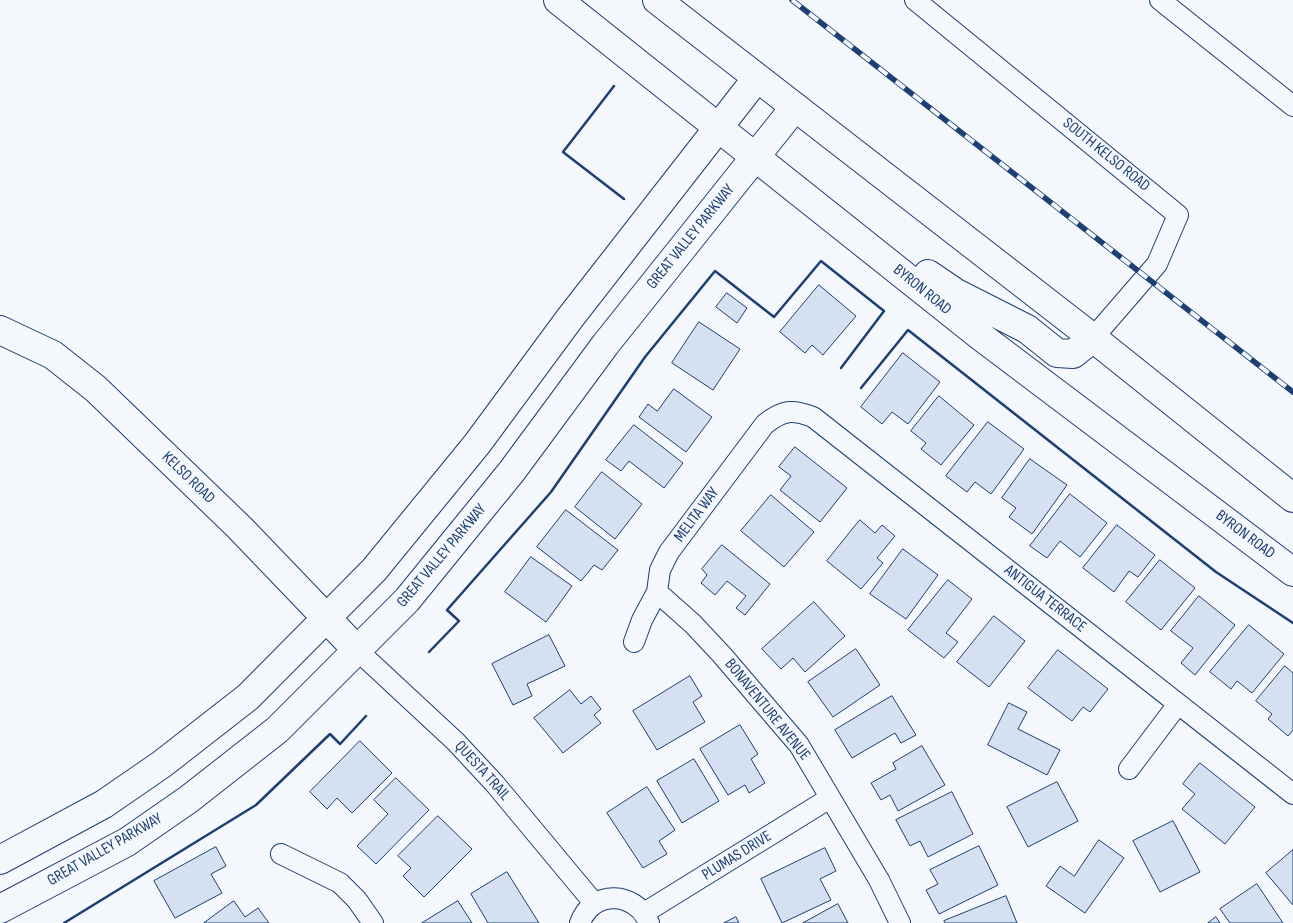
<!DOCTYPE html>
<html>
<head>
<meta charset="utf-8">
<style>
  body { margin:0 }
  canvas { display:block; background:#f4f7fb }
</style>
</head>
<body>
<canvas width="1293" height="923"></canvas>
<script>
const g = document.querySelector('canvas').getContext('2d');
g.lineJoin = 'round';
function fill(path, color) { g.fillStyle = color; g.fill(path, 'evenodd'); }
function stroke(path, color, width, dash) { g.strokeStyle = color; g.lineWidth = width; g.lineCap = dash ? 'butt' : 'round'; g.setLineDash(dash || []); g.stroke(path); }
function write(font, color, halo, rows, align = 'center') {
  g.font = font + ' "Sofia Sans Condensed",sans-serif'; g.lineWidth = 4; g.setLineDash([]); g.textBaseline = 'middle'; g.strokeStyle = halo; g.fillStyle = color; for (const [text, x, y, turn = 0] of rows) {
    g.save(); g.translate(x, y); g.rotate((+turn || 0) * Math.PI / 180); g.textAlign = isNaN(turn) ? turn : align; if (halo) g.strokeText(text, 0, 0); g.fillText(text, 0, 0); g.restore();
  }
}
const building = new Path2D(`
  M819,285L856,316L823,355L812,345L805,353L780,332Z
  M727,293L747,308L737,323L716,307Z
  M699,322L740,349L713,390L672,363Z
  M903,353L940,382L908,424L892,412L882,424L861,407Z
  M674,389L712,417L686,452L639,417L648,404L657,411Z
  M939,396L974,425L941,465L921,449L926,443L911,431Z
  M988,422L1024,449L991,494L975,482L967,492L946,476Z
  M634,425L683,463L664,488L629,461L621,471L606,460Z
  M795,447L847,488L820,522L780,490L791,476L779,467Z
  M1030,459L1067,485L1032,534L1009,517L1016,508L1002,498Z
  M602,472L642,504L615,539L575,507Z
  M1070,494L1107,523L1080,557L1060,541L1047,558L1030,546Z
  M771,495L814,532L784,567L741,531Z
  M566,510L618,550L602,570L594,565L581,581L537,547Z
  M860,520L875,533L882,525L895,536L877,558L883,563L861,589L827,561Z
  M1117,525L1155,555L1138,577L1129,571L1114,592L1083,568Z
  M722,545L770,584L745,615L736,608L746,596L727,581L715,595L701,583L707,575L702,569Z
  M903,549L938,575L906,619L870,594Z
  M531,557L572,586L546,622L505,592Z
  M1160,560L1195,588L1161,630L1126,602Z
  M948,580L972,599L946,633L958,642L944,658L908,630Z
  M1199,596L1235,625L1195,675L1181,663L1193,648L1171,631Z
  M814,602L845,636L805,672L793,658L781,669L762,649Z
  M994,616L1025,641L989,687L957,662Z
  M1249,625L1284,654L1252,693L1237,681L1231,689L1210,672Z
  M549,635L565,666L527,684L532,696L513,705L492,664Z
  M856,649L880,685L833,717L808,682Z
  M1058,650L1108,689L1090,712L1083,707L1072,721L1028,688Z
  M1285,666L1293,673V730L1288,736L1268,719L1272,714L1256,701Z
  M690,676L702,696L693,702L705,722L657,750L633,711Z
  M570,690L581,704L591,696L601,709L594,715L601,723L563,753L534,718Z
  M892,696L916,735L901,743L895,733L852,758L835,730Z
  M1009,703L1027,712L1018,729L1060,750L1047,775L988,745Z
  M740,725L758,754L751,759L765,783L749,793L745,785L728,795L700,749Z
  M360,741L392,773L352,813L337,798L327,809L310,792Z
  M922,746L945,785L898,811L890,795L881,800L871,783L896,769L893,763Z
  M694,759L719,801L682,823L657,781Z
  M1200,763L1255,807L1225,844L1182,809L1195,794L1183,784Z
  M396,778L429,810L376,864L357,846L388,814L374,800Z
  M1057,782L1078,821L1028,847L1007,807Z
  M647,787L675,830L659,841L667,854L643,868L607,813Z
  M952,792L973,834L928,857L920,841L910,846L896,820Z
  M438,816L472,849L424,897L403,876L411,868L398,856Z
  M1173,821L1200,872L1160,892L1133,841Z
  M1099,840L1124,858L1085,913L1046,886L1060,866L1074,876Z
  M979,846L998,885L939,914L926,890L938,884L930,870Z
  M216,847L226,866L211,874L222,893L175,918L154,881Z
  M825,848L836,871L820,879L831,900L782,923L761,879Z
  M1293,850V905L1266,873Z
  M507,872L539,923H488L471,894Z
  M1257,884L1283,923H1230L1220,909Z
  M1006,896L1017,923H945L944,921Z
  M234,901L245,917L258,908L269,923H204Z
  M458,901L472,923H422Z
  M838,904L848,923H803Z
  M736,917L739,923H724Z
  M1216,917L1220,923H1208Z`);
fill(building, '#d5e0f0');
stroke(building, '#1d3f73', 1);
const street = new Path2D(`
  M915,0L1178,215L1157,264L1093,338
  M1160,0L1293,106
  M657,592L693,624L722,655L799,745L879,880L900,923
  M634,642L642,620L657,592L660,570L669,552L765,424C783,410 792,409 813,417L1293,794
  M357,650L456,742L495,784L594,903
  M1129,769L1178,704
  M281,854L340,883L357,900L373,923
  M644,913L830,798
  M580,923C592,889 636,891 649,923`);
const secondary = new Path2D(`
  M0,330L53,355L96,389L240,528L357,650
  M0,860L104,804L162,764L248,697L374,570L477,444L570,318L757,78
  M0,909L127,842L189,799L277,730L407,600L512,471L605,345L795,107`);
const primary = new Path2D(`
  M558,0L979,335L1293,572
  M657,0L1093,338L1293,498
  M928,274L956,293L1027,329L1057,353L1073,354L1093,338`);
stroke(street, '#1d3f73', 22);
stroke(secondary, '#1d3f73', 30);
stroke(primary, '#1d3f73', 30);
stroke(street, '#f4f7fb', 20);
stroke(secondary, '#f4f7fb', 28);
stroke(primary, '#f4f7fb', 28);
const rail = new Path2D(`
  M792,0L1293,392`);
stroke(rail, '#1d3f73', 5.5);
stroke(rail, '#f4f7fb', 4, [11]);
stroke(new Path2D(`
  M614,86L563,152L624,199
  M861,388L908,330L1216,572L1293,623
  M429,652L459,621L447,610L551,492L645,357L715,271L774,317L821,261L884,311L841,368
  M64,923L256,805L330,734L340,744L366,716`), '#1d3f73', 2.5);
write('16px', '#1d3f73', '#f4f7fb', [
  ["SOUTH KELSO ROAD",1106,155,39],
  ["GREAT VALLEY PARKWAY",691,237,-51],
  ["BYRON ROAD",922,290,39],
  ["KELSO ROAD",188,478,44],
  ["MELITA WAY",697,515,-53],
  ["BYRON ROAD",1245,535,37],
  ["GREAT VALLEY PARKWAY",442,556,-50],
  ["ANTIGUA TERRACE",1045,599,38],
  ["BONAVENTURE AVENUE",767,710,51],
  ["QUESTA TRAIL",482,771,48],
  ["GREAT VALLEY PARKWAY",105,850,-30],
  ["PLUMAS DRIVE",737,856,-32]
]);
</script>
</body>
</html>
